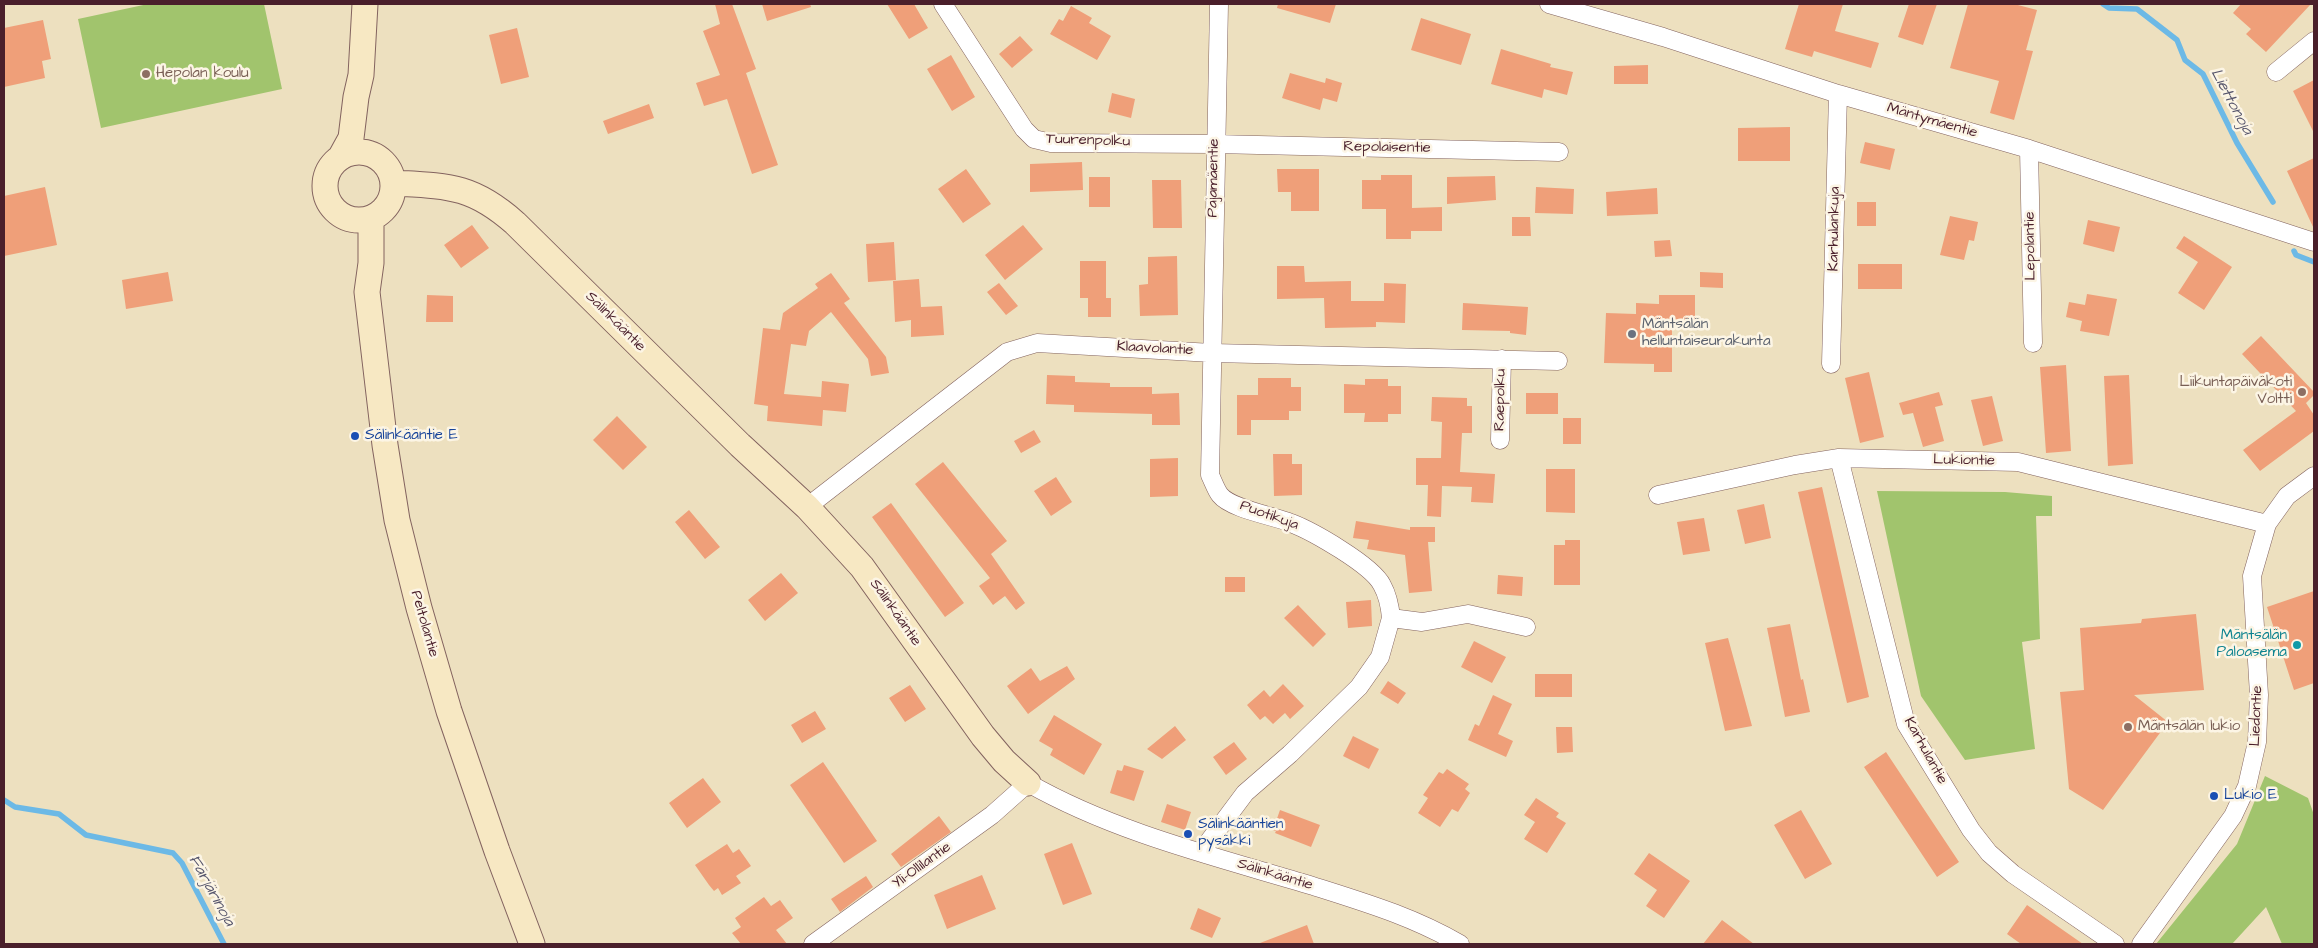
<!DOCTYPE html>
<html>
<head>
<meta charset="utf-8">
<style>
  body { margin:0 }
  #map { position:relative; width:2318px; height:948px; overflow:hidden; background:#ede0bf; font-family:"Architects Daughter",sans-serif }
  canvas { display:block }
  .frame { position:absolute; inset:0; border:5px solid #4a1f2b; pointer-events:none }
</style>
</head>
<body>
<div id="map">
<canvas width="2318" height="948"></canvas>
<div class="frame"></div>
</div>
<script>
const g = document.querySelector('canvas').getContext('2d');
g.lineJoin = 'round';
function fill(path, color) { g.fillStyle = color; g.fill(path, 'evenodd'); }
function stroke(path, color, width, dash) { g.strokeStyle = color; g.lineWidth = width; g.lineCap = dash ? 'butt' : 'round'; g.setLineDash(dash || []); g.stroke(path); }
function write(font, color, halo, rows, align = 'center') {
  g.font = font + ' "Architects Daughter",sans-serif'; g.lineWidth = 5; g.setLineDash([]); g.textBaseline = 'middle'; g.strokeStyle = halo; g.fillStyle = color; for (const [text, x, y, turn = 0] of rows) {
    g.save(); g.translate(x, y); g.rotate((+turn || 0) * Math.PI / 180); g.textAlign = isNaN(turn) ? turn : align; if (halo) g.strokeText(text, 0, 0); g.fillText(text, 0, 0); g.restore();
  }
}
fill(new Path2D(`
  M148,4H264L282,89L101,128L78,19Z
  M1877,491L2005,492L2052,496V516H2036L2040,639L2022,642L2035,749L1965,760L1921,696Z
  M2265,776L2308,798L2314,815V944H2282L2266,907L2232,944H2156L2237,844Z`), '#a1c46d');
stroke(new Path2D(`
  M2103,4L2109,8L2137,9L2177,40L2185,60L2203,74L2237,143L2273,202
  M2294,251L2296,255L2314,262
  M4,800L15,807L59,814L86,835L173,853L182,863L224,944`), '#6cb9e6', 5.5);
fill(new Path2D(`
  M715,4H732L756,69L746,73L778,165L752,174L727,99L704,106L696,83L720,75L703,31L720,24Z
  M762,4H810L811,7L767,21Z
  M887,4H914L928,28L909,39Z
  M1278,4H1336L1330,23L1277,8Z
  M1799,4H1843L1835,31L1879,43L1871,68L1814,51L1812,57L1785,49Z
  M1909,4H1937L1923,45L1898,37Z
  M1968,4H2014L2037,10L2026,50L2033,51L2014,120L1990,113L1999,81L1950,68Z
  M2241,4H2311L2266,52L2246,34L2251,29L2233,13Z
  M1071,6L1092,18L1089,23L1111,36L1097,60L1050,34L1059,19L1063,21Z
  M1421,18L1471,34L1461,65L1411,50Z
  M43,20L51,59L42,61L45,78L4,87V28Z
  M517,28L529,77L501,84L489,35Z
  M1020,36L1033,50L1012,68L999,54Z
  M1501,49L1551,64L1550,67L1573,72L1567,95L1544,89L1542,98L1491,84Z
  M951,55L975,97L952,111L927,69Z
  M1648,65V84H1614V66Z
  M1290,73L1325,83L1326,78L1342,83L1337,102L1323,98L1320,110L1282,98Z
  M2314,80V133L2293,91Z
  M1112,93L1135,99L1131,118L1108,112Z
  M649,104L654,118L608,134L603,121Z
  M1790,127V161H1738V128Z
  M1865,142L1895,149L1890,170L1860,163Z
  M2314,158V229L2287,171Z
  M1082,162L1083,190L1030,192V164Z
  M966,169L991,204L963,223L938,189Z
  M1277,169H1319V211H1291V192H1278Z
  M1381,175H1412V208L1442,207V231H1411V239H1386V209H1362V180H1381Z
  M1495,176L1496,200L1447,204V177Z
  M1089,177H1110V207H1089Z
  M1152,180H1181L1182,228H1153Z
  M45,187L57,245L4,256V196Z
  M1536,187L1574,189L1573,214L1535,213Z
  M1657,188L1658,214L1607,216L1606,192Z
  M1857,202H1876V226H1857Z
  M1950,216L1978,222L1974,241L1969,240L1964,260L1940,255Z
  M1512,217H1530L1531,236H1512Z
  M2088,220L2120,227L2114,252L2083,244Z
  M472,225L489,248L461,268L444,245Z
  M1023,225L1043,249L1005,280L985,255Z
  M2184,236L2232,267L2204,310L2178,293L2198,262L2176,248Z
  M1670,240L1672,256L1655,257L1654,241Z
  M894,242L896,280L868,282L866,244Z
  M1177,256L1178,315L1140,316L1139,285L1148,284V257Z
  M1080,261H1106V298H1111V317H1088V298H1080Z
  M1858,264H1902V289H1858Z
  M1277,266H1304L1305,282L1351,281V301H1384V283L1406,284L1405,323L1376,322V327L1325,328L1324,298L1277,299Z
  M168,272L173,301L126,309L122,280Z
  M1700,272L1723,273V288L1700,287Z
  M831,273L850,299L844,303L886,357L889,373L871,376L868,359L831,312L809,331L806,346L791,344L784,394L821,397L822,381L849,384L846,412L823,410L822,426L767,421L768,406L754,404L763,328L780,330L783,313L818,288L815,284Z
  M919,279L921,307L942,306L944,335L911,337V320L895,322L893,281Z
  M999,283L1018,306L1006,315L987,292Z
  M2087,294L2117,299L2109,336L2080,331L2082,321L2066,317L2069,302L2085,305Z
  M427,295L453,296V322H426Z
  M1659,295H1695V324H1672V372H1654V364L1604,363L1606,313L1636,314V303L1659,304Z
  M1463,303L1528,307L1526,335L1510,333V331L1462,330Z
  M2261,336L2314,392V395L2304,405L2306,403L2314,415V431L2260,471L2243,450L2296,411L2242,354Z
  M2066,365L2071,451L2046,453L2040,367Z
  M1869,372L1884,437L1860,443L1845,378Z
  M1047,375L1075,376V382L1110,383V387H1152V394L1179,393L1180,425H1152V414L1074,412V405L1046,404Z
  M2129,375L2133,464L2108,466L2104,376Z
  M1258,378H1291V387H1301V411H1289V420H1251V435H1237V395H1258Z
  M1365,379H1388V386H1401V414H1388V422H1364L1365,413H1344V384L1365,385Z
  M1939,392L1943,405L1935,407L1944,441L1923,447L1913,413L1903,415L1899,403Z
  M1526,393H1558V414H1526Z
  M1992,396L2003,441L1983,446L1971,400Z
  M1432,397L1467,398V406H1472V433H1462L1460,472L1495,474L1493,503L1471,502L1472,487L1442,486L1441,517L1427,516L1428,485H1416V458H1441L1442,422L1431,421Z
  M617,416L647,447L623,470L593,440Z
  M1563,418H1581V444H1563Z
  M1034,430L1041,442L1021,453L1014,441Z
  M1273,454H1292V464H1302V495L1274,496Z
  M1178,458V496L1150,497V459Z
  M943,462L1007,541L991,554L1025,603L1016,610L1005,596L993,605L979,586L990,578L915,484Z
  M1546,469H1575V513L1546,512Z
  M1056,477L1072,502L1051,516L1034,491Z
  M1822,487L1869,697L1847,703L1798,492Z
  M891,503L964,603L945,617L872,517Z
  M1764,504L1771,538L1745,544L1737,510Z
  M689,510L720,547L705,559L675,522Z
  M1704,518L1710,551L1683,555L1677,522Z
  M1356,521L1410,530V527H1435V542H1428L1432,591L1409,593L1405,555L1367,549L1369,540L1353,538Z
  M1565,540H1580V585H1554V545H1565Z
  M781,573L798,593L765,621L748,600Z
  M1498,575L1523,577L1522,596L1497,594Z
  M1225,577H1245V592H1225Z
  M2314,591V683L2294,690L2267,607Z
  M1371,600L1372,626L1348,628L1346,602Z
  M1298,605L1326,634L1313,647L1284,618Z
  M2196,614L2204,690L2134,695L2168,722L2103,810L2069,789L2060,692L2084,690L2080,628L2141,623L2142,619Z
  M1790,624L1801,680L1803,679L1810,712L1785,717L1767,628Z
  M1728,638L1752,726L1725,731L1705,643Z
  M1474,641L1506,657L1492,683L1461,667Z
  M1067,666L1075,679L1028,714L1007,686L1031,668L1040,681Z
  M1535,674H1572V697H1535Z
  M1388,681L1406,693L1398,704L1380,693Z
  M1283,684L1304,706L1290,719L1285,713L1273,724L1265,716L1260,720L1247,705L1264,690L1270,697Z
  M910,685L926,709L905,722L889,698Z
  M1493,695L1512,704L1498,734L1513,741L1506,757L1468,740L1475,724L1479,726Z
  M815,711L826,729L802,743L791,725Z
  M1054,715L1102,744L1084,775L1050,755L1053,749L1039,741Z
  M1175,726L1186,740L1162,759L1147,749Z
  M1556,727H1572L1573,752L1557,753Z
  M1353,736L1379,749L1369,769L1343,756Z
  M1234,742L1247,759L1226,775L1213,757Z
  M1886,752L1959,862L1937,877L1864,767Z
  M823,762L877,841L844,863L790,785Z
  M1124,765L1144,771L1134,801L1110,793L1117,770L1122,771Z
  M1447,769L1469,784L1465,789L1470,793L1458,812L1452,809L1440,827L1418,813L1428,798L1423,795L1439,772L1443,774Z
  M703,778L721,802L687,828L669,803Z
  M1536,798L1559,813L1556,817L1566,823L1547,853L1524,839L1535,822L1524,815Z
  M1167,804L1191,812L1185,830L1161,822Z
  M1280,810L1320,825L1311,847L1275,833L1276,831L1273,830Z
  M1801,810L1832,864L1805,879L1774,825Z
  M939,816L951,832L901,867L891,854Z
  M1072,843L1092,894L1063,905L1044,854Z
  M727,844L733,853L739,849L751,866L736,876L741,883L722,895L718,888L714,891L709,885L695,865Z
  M1649,853L1690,881L1664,918L1646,906L1657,890L1634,874Z
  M982,875L996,909L947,929L934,895Z
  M866,876L873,887L840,912L831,899Z
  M764,897L771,906L780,900L793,918L776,930L787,944H741L732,933L741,927L735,918Z
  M2027,905L2083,944H2021L2007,934Z
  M1198,908L1221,918L1212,938L1190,929Z
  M1722,920L1754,944H1703Z
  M1307,925L1314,944H1261L1260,943Z`), '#ef9f79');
const street = new Path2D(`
  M943,4L1024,129L1034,139L1051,143L1215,144L1559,152
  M1219,4L1210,475C1213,481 1216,490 1220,495C1231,509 1274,516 1291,523C1312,531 1372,565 1382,585C1387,594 1390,606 1391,618L1422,622L1468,614L1526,627
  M1549,4L1663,37L1838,94L2029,149L2314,242
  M2276,72L2314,41
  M2029,149L2033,343
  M1831,364L1838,94
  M1500,440L1502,359
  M1839,458L1906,724L1971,830L1989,853L2013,874L2115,944
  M1658,495L1795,465L1839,458L2018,462L2267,524
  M807,507L1007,352L1037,343L1212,353L1558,361
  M1201,852L1245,793L1290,754L1359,687L1380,657L1391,618
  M813,944L992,815L1028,783C1116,833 1217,857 1313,886C1366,903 1411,916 1460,944
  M2141,944L2233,816L2247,786L2257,742L2259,695L2252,576L2267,524L2287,496L2314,476`);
const secondary = new Path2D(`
  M325 186a34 34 0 1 1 68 0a34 34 0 1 1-68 0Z
  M340,158L351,138L356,97L361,75L365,4
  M393,183C448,186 472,185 515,223L740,445L807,507L862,567L983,736L1004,761L1028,783
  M371,218V263L367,292L385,445L397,520L419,608L449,711L497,851L532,944`);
stroke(street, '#83635f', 19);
stroke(secondary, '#83635f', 27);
stroke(street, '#fff', 18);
stroke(secondary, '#f7e8c3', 25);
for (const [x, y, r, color] of [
  [146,74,5,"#8d6e63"],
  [1632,334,5,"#6b7280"],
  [2302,392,5,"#8d6e63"],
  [355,436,5,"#1a4fb4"],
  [2297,645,5,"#0f9aa8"],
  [2128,727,5,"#8d6e63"],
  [2214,796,5,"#1a4fb4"],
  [1188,834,5,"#1a4fb4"]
]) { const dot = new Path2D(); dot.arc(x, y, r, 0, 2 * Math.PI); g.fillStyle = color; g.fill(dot); stroke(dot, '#fcf5e5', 2); }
write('15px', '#785e54', '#fcf5e5', [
  ["Hepolan koulu",156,74],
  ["Liikuntapäiväkoti",2292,383,"right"],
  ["Voltti",2292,400,"right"],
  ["Mäntsälän lukio",2138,727]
], 'left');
write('15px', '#4a1f2b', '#fcf5e5', [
  ["Mäntymäentie",1932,121,16],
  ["Tuurenpolku",1088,141,2],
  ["Repolaisentie",1387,148,1],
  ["Pajamäentie",1214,178,-89],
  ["Karhulankuja",1835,229,-89],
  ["Lepolantie",2031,246,-91],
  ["Sälinkääntie",615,322,45],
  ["Klaavolantie",1155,349,3],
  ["Raepolku",1501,400,-89],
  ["Lukiontie",1964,461,1],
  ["Puotikuja",1269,516,20],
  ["Sälinkääntie",895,613,55],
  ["Peltolantie",424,624,74],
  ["Liedontie",2257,716,-88],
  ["Karhulantie",1925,751,61],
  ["Yli-Ollilantie",922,866,-36],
  ["Sälinkääntie",1275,875,17]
]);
write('15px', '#5b616d', '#fcf5e5', [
  ["Mäntsälän",1642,325],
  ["helluntaiseurakunta",1642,342]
], 'left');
write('15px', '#164399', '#fcf5e5', [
  ["Sälinkääntie E",365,436],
  ["Lukio E",2224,796],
  ["Sälinkääntien",1198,825],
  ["pysäkki",1198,842]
], 'left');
write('15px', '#0d838f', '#fcf5e5', [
  ["Mäntsälän",2287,636],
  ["Paloasema",2287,653]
], 'right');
write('italic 16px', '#56556c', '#fcf5e5', [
  ["Liettonoja",2231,102,62],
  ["Färjärinoja",211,891,61]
]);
</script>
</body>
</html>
